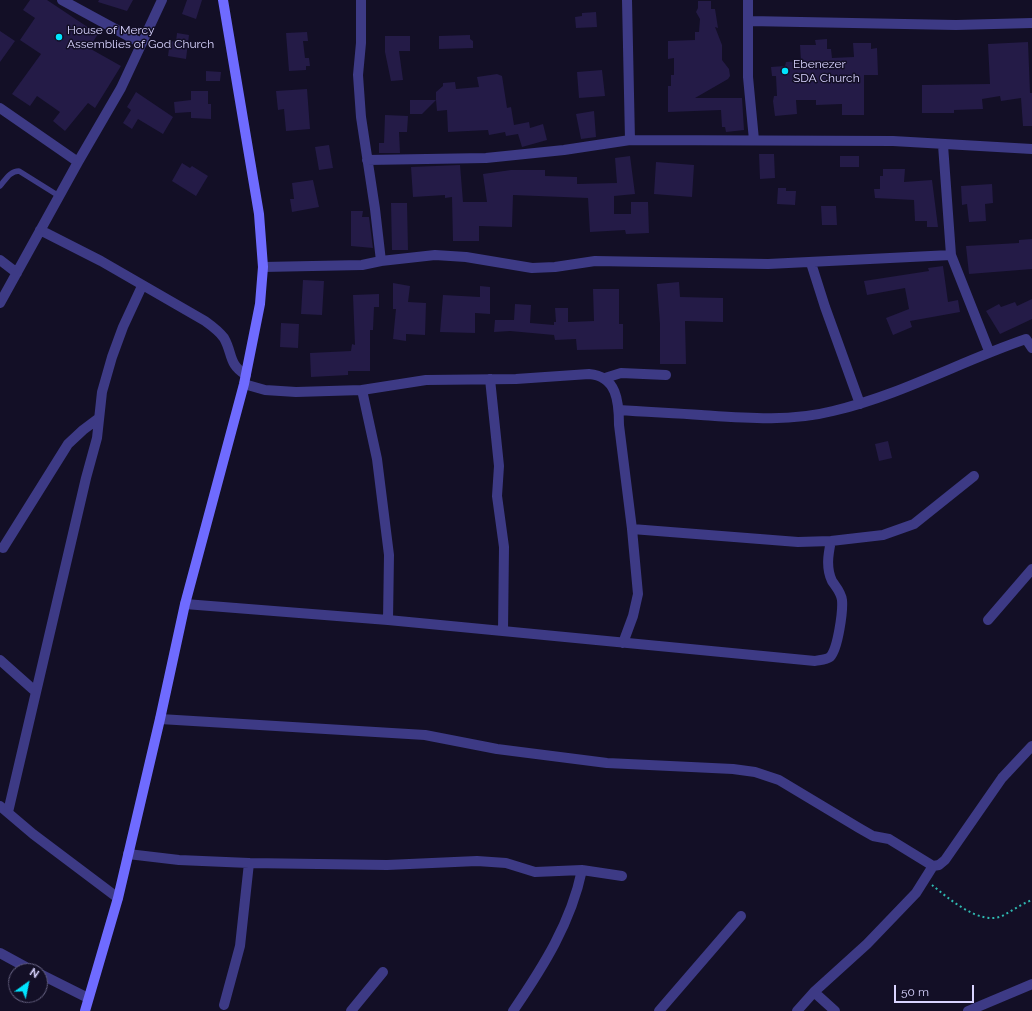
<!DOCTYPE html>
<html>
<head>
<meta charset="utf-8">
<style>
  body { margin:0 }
  #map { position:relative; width:1032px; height:1011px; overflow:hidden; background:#130f26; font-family:Raleway,sans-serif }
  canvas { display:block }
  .north { position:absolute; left:8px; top:963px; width:40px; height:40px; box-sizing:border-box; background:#130f26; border:1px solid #625e7d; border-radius:50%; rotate:33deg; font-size:11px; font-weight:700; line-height:16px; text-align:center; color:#d9d4ff }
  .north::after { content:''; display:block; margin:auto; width:14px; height:18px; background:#00e5ff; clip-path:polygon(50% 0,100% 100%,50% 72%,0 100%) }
  .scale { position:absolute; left:894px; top:985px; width:80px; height:18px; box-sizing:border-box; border:2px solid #d9d4ff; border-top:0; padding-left:5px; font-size:12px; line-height:14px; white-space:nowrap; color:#d9d4ff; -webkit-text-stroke:3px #130f26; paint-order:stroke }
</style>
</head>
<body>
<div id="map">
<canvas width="1032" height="1011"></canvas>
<div class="north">N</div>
<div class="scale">50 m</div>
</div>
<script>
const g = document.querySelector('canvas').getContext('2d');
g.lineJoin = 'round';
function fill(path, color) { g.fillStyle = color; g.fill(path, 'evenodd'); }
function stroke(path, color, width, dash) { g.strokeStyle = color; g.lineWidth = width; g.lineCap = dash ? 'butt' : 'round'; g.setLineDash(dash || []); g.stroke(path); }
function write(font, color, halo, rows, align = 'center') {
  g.font = font + ' Raleway,sans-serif'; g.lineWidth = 3; g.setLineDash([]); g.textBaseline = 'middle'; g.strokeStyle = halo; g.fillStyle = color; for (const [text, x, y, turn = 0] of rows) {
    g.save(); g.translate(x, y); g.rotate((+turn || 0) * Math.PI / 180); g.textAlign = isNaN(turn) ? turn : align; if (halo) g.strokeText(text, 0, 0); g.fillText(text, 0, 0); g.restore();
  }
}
fill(new Path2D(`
  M30,0H47L98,34L89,48L121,66L95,108L88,103L65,131L53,121L60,112L37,96L30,106L12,94L41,54L20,40L35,18L23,10Z
  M99,0H133L127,11L98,2Z
  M187,0H202L196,19L182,14Z
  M698,1H711V9H715L718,28L715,27L722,45V60L729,69L730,76L728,79L695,98H742L744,130L726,132L725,127H722L721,110L668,112V86H671V75H674V58L668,59V41L695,40V32H699L700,19L696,12L698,8Z
  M596,12L597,27L576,28L575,17L582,16V13Z
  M0,31L15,41L0,62Z
  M307,32L308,41H303L305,58H309L310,66H306V70L289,71L286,33Z
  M177,33L189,35L186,59L168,56L170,41L176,42Z
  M470,35V39L473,41V48L439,49V36Z
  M385,36H410V51H399L403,80L391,81L385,52Z
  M827,39V49H831L832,58L854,57L853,43H871V49L877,48L878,75H864V115H842V104L816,105V100H796L797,114L775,116L773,101L774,96H777L776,76H772L771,67L785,66L786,62L801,61L800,45H816L815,40Z
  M1028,42L1030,93H1032V126H1023L1021,98L1001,101L1000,96L982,99L983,109L954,110V113H922V85L990,84L988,44Z
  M602,70L605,96L579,98L577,72Z
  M206,71L221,72L220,81H206Z
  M497,74L502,76L507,108L511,107L514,125L529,122L530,128L543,124L547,140L522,147L518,134L506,136L505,132L489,135L488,130L448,132L447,110L437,111L436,100L422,114H410V100H436V92L443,86V83L455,82L456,89L479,87L477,77Z
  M307,89L310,129L286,131L284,109L278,110L276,91Z
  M191,91H208V104H211V119L191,118V112L175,113L174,102L191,100Z
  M136,92L173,117L163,134L138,119L132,129L123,123L131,110L127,107Z
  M594,111L596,137L581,139L576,114Z
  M385,115L408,116L407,132H399L400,153H379V143H384Z
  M329,145L333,168L319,170L315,147Z
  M759,154H774L775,178L760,179Z
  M630,156L635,194L614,196V214H631V202H648L649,233L626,234L625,230L590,232L588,198L513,195L512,227L479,226V241H453L452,197L445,198V195L413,197L411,167L460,165L463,202H487L483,174L511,170H545V176L577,177V184L617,183L615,158Z
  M840,156H859V167H840Z
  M656,162L694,165L692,197L654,194Z
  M182,163L190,168L192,166L208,176L196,196L172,181Z
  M883,169H905L904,182L932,180L938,227H927V221H915L914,200L875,198L874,189H880V176H883Z
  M313,180L319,207L292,212L290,199H294L292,183Z
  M992,184L993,203L985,204L986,221L969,222L967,204L962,205L961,186Z
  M778,188H786V191H796L795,205L777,204Z
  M391,203H407L408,250H392Z
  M821,206H836L837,225H822Z
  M351,211H363L362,217H369L373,248L351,246Z
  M1032,239V269L969,274L966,246L1019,243V240Z
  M943,266L948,302L958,300L960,312L910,321L912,327L893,335L886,318L909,309L905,288L867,295L864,281L929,271L928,268Z
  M303,280L324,281L322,315L301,314Z
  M679,282L680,297L723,298V322L685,321L686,364H660V324L657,284Z
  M393,283L410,286L408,302L426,303L425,335L406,334V341L393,339L396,309H393Z
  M480,286L490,287V314L475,313V333L440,332L443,295L480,297Z
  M593,289H619V324H623V349L577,350L576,339L555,340L554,335L510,331L494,332L495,320H514L515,304L531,305L530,323L554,325V322H556L555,308H568V322L594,321Z
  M379,294V307H374L373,330H370V371H348V375L311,377L310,353L351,351L352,344L355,345L353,295Z
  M1032,299V319L1000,334L986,311L999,304L1001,307L1015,302L1017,306Z
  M281,323L299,324L298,348L280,347Z
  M888,441L892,458L879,461L875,444Z`), '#241b47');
stroke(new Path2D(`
  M932,885C948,898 980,926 1002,916C1012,911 1021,904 1032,900`), '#2fb8b0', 2, [2, 3]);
stroke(new Path2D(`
  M0,186C6,179 10,171 19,171L59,196`), '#3d3a85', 5.5);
stroke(new Path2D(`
  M62,0L141,43
  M361,0V43L358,75L361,117L375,209L381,261
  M627,0L630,140
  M748,0V77L754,140
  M749,21L956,25L1032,23
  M0,108L78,162
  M943,145L951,255L989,351
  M367,160L486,158L564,150L630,140L893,141L1032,149
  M40,230L101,261L205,321C212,326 219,331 224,338C233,354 228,364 246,375
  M0,260L17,273
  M811,263L825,307L860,404
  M263,267L362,265L381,261L435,255L466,257L532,268L555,267L595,261L768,264L951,255
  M0,303L78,162L121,88L162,0
  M605,378L621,373L666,375
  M490,379L499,466L497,496L504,547L503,631
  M244,384L265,390L296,392L362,390L426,380L516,379L589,374C617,376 619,402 619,425L632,529L638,594L633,616L623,643
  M362,390L377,459L389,555L388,620
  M619,410C646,412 674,413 701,415C745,418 790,422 833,411C901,395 961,361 1026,339L1032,348
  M632,529L798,542L831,541L883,535L914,524L974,476
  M3,548L68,444L83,430L99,418
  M185,604L388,620L815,661C819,660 826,660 830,657C838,649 843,611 842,600C841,592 836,587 832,581C826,568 828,555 831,541
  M988,620L1032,569
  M0,660L36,692
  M160,719L425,735L497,749L607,763L733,769L755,772L779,780L859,828L873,836L889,839L933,866L939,865L945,860L1002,778L1032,746
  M0,806L33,834L118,898
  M8,812L86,478L97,438L102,392L112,357L123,327L142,286
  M128,854L179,860L249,863L387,865L477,861L506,863L535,872L582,870L622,876
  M0,953L33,971
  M40,974L88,998
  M814,992L835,1011
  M224,1005L240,946L249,863
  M351,1011L383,972
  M513,1011C543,967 571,923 582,870
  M659,1011L741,916
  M797,1011L814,992L867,944L916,893L933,866
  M968,1011L1032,984`), '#3d3a85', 10);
stroke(new Path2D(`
  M85,1011L118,898L160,719L185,604L244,384L260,304L263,267L259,214L223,0`), '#6f6bff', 10);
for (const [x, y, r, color] of [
  [59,37,4,"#00e5ff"],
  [785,71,4,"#00e5ff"]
]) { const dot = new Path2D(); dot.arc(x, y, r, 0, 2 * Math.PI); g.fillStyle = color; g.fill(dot); stroke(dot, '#130f26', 1.5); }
write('12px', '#d9d4ff', '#130f26', [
  ["House of Mercy",67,30],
  ["Assemblies of God Church",67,44],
  ["Ebenezer",793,64],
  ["SDA Church",793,78]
], 'left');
</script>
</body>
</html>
